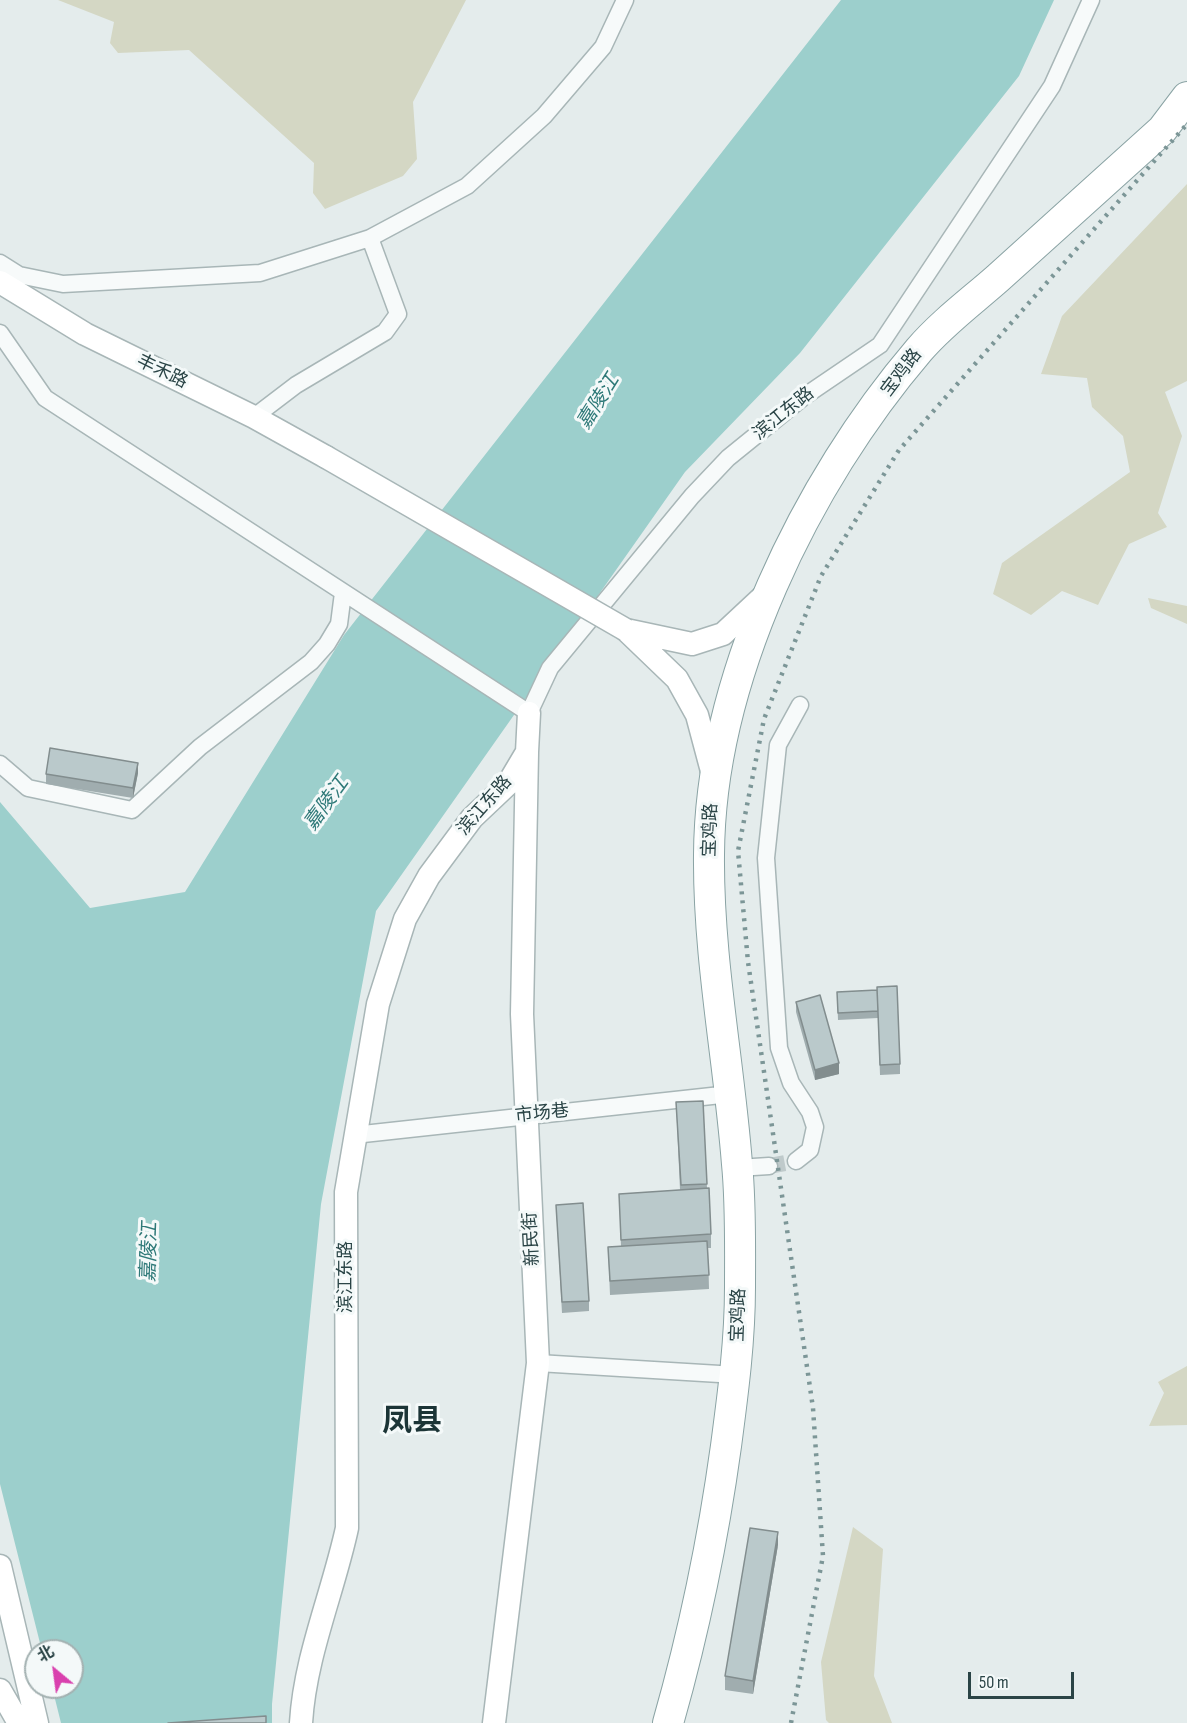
<!DOCTYPE html>
<html>
<head>
<meta charset="utf-8">
<style>
  body { margin:0 }
  #map { position:relative; width:1187px; height:1723px; overflow:hidden; background:#e4ecec; font-family:"Sofia Sans Condensed","Noto Sans SC",sans-serif }
  canvas { display:block }
  .north { position:absolute; left:24px; top:1639px; width:60px; height:60px; box-sizing:border-box; background:#f4f9f9; border:2px solid #a3b1b1; border-radius:50%; rotate:331deg; font-size:16px; font-weight:700; line-height:24px; text-align:center; color:#2a4446 }
  .north::after { content:''; display:block; margin:auto; width:21px; height:27px; background:#d941ae; clip-path:polygon(50% 0,100% 100%,50% 72%,0 100%) }
  .scale { position:absolute; left:968px; top:1672px; width:106px; height:27px; box-sizing:border-box; border:3px solid #2a4446; border-top:0; padding-left:8px; font-size:18px; line-height:21px; white-space:nowrap; color:#2a4446; -webkit-text-stroke:4px #f4f9f9; paint-order:stroke }
</style>
</head>
<body>
<div id="map">
<canvas width="1187" height="1723"></canvas>
<div class="north">北</div>
<div class="scale">50 m</div>
</div>
<script>
const g = document.querySelector('canvas').getContext('2d');
g.lineJoin = 'round';
function fill(path, color) { g.fillStyle = color; g.fill(path, 'evenodd'); }
function stroke(path, color, width, dash) { g.strokeStyle = color; g.lineWidth = width; g.lineCap = dash ? 'butt' : 'round'; g.setLineDash(dash || []); g.stroke(path); }
function write(font, color, halo, rows, align = 'center') {
  g.font = font + ' "Sofia Sans Condensed","Noto Sans SC",sans-serif'; g.lineWidth = 6; g.setLineDash([]); g.textBaseline = 'middle'; g.strokeStyle = halo; g.fillStyle = color; for (const [text, x, y, turn = 0] of rows) {
    g.save(); g.translate(x, y); g.rotate((+turn || 0) * Math.PI / 180); g.textAlign = isNaN(turn) ? turn : align; if (halo) g.strokeText(text, 0, 0); g.fillText(text, 0, 0); g.restore();
  }
}
fill(new Path2D(`
  M58,0H466L413,102L417,159L403,176L325,209L313,193L314,163L189,50L118,53L110,43L114,22Z
  M1187,184V381L1165,392L1182,436L1158,513L1167,527L1129,544L1098,605L1062,591L1031,615L993,594L1002,563L1130,472L1123,436L1092,407L1087,378L1041,374L1062,316Z
  M1148,598L1187,606V624L1151,608Z
  M1187,1366V1425L1149,1426L1164,1393L1158,1382Z
  M853,1527L883,1549L874,1676L892,1723H829L826,1720L821,1662Z`), '#d4d7c4');
fill(new Path2D(`
  M841,0H1054L1019,76L800,353L685,472L376,911L321,1204L272,1704V1723H61L52,1687H72V1651H42L0,1484V802L90,908L185,892L344,635Z`), '#9ccfcc');
stroke(new Path2D(`
  M769,1166L796,1161`), '#bfcacb', 16, [16, 8]);
const street = new Path2D(`
  M0,263L19,275L63,284L260,273L370,238L467,186L544,116L603,47L625,0
  M0,333L45,398L529,713L550,668L692,496L728,458L802,398L880,345L1052,86L1091,0
  M254,417L296,385L385,332L398,314L370,238
  M0,764L28,788L132,810L200,747L311,662L327,644L339,624L343,593
  M354,1135L730,1094
  M796,1161L810,1150L815,1127L810,1112L791,1083L779,1048L766,858L778,745L800,705
  M738,1168L769,1166
  M538,1363L736,1375`);
const secondary = new Path2D(`
  M0,282L85,334L254,417L326,457
  M713,775L697,715L677,679L626,630L692,644L723,634L767,593
  M0,1566L37,1723
  M0,1690L19,1723
  M301,1723C305,1656 333,1593 347,1528L346,1192L378,1004L405,919L429,876L472,818L508,784L527,752L529,713
  M494,1723L538,1363L522,1014L527,753`);
const highway = new Path2D(`
  M668,1723C694,1632 713,1540 726,1446C733,1393 740,1341 740,1287C740,1247 741,1204 737,1164C729,1061 708,958 709,855C710,679 806,482 919,350C942,323 972,301 998,278C1053,229 1107,179 1162,130L1187,97`);
stroke(street, '#a8b6b7', 19);
stroke(secondary, '#a8b6b7', 25);
stroke(highway, '#8aa3a4', 32);
stroke(street, '#f7fafa', 16);
stroke(secondary, '#fff', 22);
stroke(highway, '#fff', 30);
stroke(new Path2D(`
  M791,1723L823,1556L813,1408L748,962L738,851L764,719L821,576L899,450L1187,124`), '#7c9697', 4.5, [3, 6]);
const secondaryBridge = new Path2D(`
  M326,457L626,630`);
stroke(secondaryBridge, '#a8b6b7', 25, []);
stroke(secondaryBridge, '#fff', 22);
fill(new Path2D(`
  M138,773L133,798L46,784V774Z
  M877,990L900,1064V1074L880,1075L878,1018L838,1020L837,992Z
  M796,1002L839,1074L815,1080L796,1012Z
  M703,1101L707,1188L711,1234V1248H708L709,1289L610,1295L608,1247L621,1246L619,1194L680,1190L676,1102Z
  M556,1205L589,1301V1311L562,1313Z
  M778,1545L753,1694L725,1690V1676Z`), '#a0adaf');
fill(new Path2D(`
  M138,763V773L133,798V788Z
  M839,1063V1074L815,1080V1070Z
  M778,1532V1545L753,1694V1681Z`), '#828d8e');
const building = new Path2D(`
  M50,748L138,763L133,788L46,774Z
  M897,986L900,1064L880,1065L877,987Z
  M877,990L878,1011L838,1013L837,992Z
  M820,995L839,1063L815,1070L796,1002Z
  M703,1101L707,1184L681,1185L676,1102Z
  M709,1188L711,1234L621,1240L619,1194Z
  M583,1203L589,1301L562,1302L556,1205Z
  M707,1241L709,1275L610,1281L608,1247Z
  M750,1528L778,1532L753,1681L725,1676Z
  M266,1716V1723H168Z`);
fill(building, '#bac9cb');
stroke(building, '#828d8e', 1.5);
write('18px', '#2a4446', '#f4f9f9', [
  ["丰禾路",162,372,26],
  ["宝鸡路",902,373,-53],
  ["滨江东路",784,414,-39],
  ["滨江东路",485,806,-49],
  ["宝鸡路",711,830,-88],
  ["市场巷",542,1114,-6],
  ["新民街",532,1239,-93],
  ["滨江东路",346,1277,-90],
  ["宝鸡路",739,1315,-88]
]);
write('italic 20px', '#2e7978', '#f4f9f9', [
  ["嘉陵江",599,402,-58],
  ["嘉陵江",327,804,-54],
  ["嘉陵江",150,1252,-88]
]);
write('bold 30px', '#1c3537', '#f4f9f9', [
  ["凤县",412,1422]
]);
</script>
</body>
</html>
